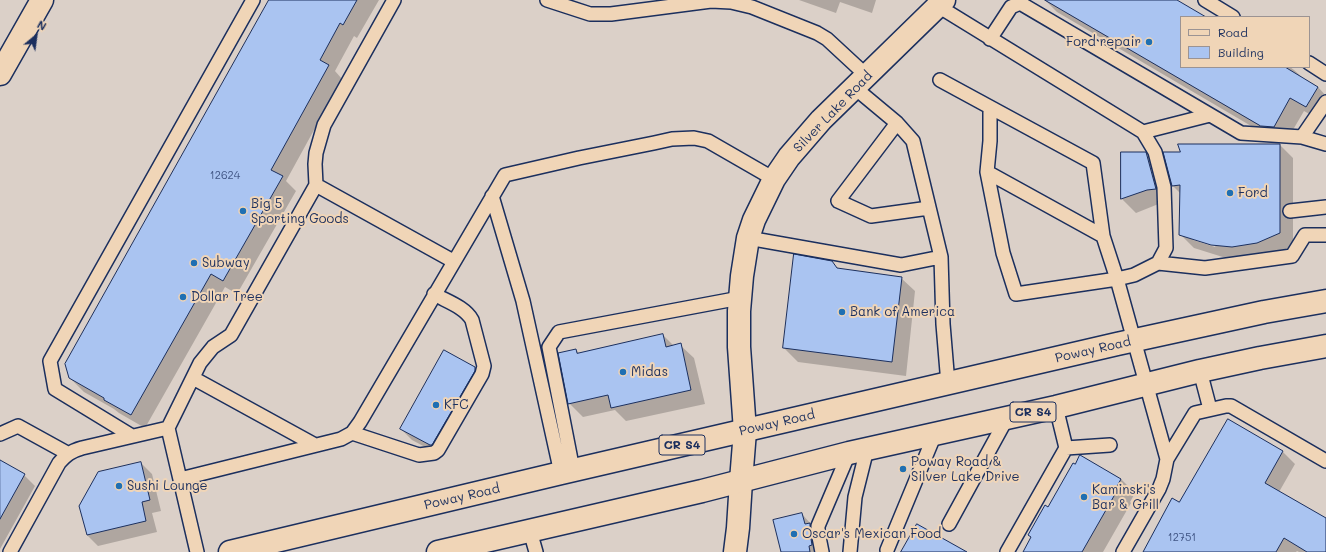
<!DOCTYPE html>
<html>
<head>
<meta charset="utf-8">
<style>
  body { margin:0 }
  #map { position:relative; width:1326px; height:552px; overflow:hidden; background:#dbd0c8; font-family:Mali,sans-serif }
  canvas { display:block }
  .legend { position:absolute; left:1180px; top:16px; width:130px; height:52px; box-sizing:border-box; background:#f0d5b7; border:1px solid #9b9393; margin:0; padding:5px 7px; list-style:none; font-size:12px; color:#1b2f5e }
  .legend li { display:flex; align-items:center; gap:8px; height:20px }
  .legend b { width:20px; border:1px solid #9b9393 }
  .north { position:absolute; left:16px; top:16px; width:40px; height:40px; -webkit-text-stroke:3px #f0d5b7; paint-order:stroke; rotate:29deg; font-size:11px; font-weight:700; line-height:16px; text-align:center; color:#1b2f5e }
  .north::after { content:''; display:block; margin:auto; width:14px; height:18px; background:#1b2f5e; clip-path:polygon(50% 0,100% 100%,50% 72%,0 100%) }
</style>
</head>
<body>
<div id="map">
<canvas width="1326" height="552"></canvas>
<ul class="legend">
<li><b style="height:5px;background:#f0d5b7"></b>Road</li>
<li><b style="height:11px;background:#aac4f1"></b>Building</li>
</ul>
<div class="north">N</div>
</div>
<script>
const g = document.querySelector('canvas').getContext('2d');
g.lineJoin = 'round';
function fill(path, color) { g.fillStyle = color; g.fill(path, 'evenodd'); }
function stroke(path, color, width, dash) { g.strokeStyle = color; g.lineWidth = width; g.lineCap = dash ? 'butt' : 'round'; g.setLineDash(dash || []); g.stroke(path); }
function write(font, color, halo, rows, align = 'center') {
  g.font = font + ' Mali,sans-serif'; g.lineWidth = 4; g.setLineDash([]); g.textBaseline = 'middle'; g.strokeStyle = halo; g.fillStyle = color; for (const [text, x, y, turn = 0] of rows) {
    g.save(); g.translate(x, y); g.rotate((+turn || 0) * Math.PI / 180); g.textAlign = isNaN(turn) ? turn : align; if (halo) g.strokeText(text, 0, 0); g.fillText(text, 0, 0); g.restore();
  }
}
fill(new Path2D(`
  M270,0H379L357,38L354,36L335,71L342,79L286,181L296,191L237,294L225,287L145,428L119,413L114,409L84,392L70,378Z
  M799,0H876L872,13L840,2L836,13Z
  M1045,0H1175L1204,17H1181V67H1290L1294,70L1304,79L1318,87L1326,96L1320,120L1304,111L1287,140H1275L1057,12Z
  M1280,145L1293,158V247L1271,256L1246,260L1226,258L1194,248L1180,234L1181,194L1173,186ZM1193,238L1216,245L1215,247L1193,240Z
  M1122,153H1145L1159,167L1161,203L1136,213L1122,199Z
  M831,262L839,269L901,278L915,291L906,376L798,362L784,348Z
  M663,335L674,346L680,345L694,358L705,404L626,421L615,410L583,417L569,403L576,350L579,353Z
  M475,368L486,379L485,382L443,455L442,456L412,440L401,429Z
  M1283,452L1295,464L1279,492L1326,519V552H1299L1297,551L1296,552H1147L1180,503Z
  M1080,457L1121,479L1135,493L1130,502L1131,503L1103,552H1024Z
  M0,462L24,475L35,486L0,549Z
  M141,463L152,474L161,511L152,513L157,532L98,546L87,535Z
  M802,514L817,531L819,552H782Z`), '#0003');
const building = new Path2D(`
  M269,0H357L343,25L340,23L320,60L329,65L271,170L283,176L223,281L211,274L131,415L104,400V398L69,378L65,364Z
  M1045,0H1177L1206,17H1181V67H1285L1318,87L1306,107L1290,98L1274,127L1261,126Z
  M1178,144H1280V233L1257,243L1232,247L1211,245L1179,235L1180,185L1172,186L1163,152H1180Z
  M1121,152H1146L1156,189L1147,190L1121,199Z
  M794,254L832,261L837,268L902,277L892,362L783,348Z
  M663,334L666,347L681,343L691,390L611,408L608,395L568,404L558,353L576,349L577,353Z
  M444,350L475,367V371L432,445H430L400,429Z
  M1228,419L1283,451L1265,483L1326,518V552H1307L1284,538L1276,552H1143L1172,498L1179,502Z
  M1080,455L1121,479L1116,488L1118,489L1082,552H1023L1031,537L1028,535L1045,505L1048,507L1073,463L1075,464Z
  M0,460L25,474L0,519Z
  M141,462L150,500L142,502L146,521L87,535L79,506L98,472Z
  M802,513L805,524L810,523V533L812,545L809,546L810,552H781L773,520Z
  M917,524L967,552H901Z`);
fill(building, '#aac4f1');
stroke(building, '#1b2f5e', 1);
const lane = new Path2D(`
  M547,0L590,14H611L711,1L731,2L752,7L817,33L827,39L867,76
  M1205,0L1233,17
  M938,6L1143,132L1210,115
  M990,39L1011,7L1020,3L1241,133L1302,137L1326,102
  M1309,63L1326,74
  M940,80L1093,163L1103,236L1117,279L1016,294L1003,253L987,172L990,141V108
  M855,88L897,123L913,141L941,257L943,324L948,384
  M897,123L838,201L871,216L929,208
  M1143,132L1155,152L1164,187L1166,248L1158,263L1134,275L1117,279L1167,459
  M1302,137L1326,144
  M987,172L1103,236
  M316,185L453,261
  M492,196L523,301L561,473
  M1290,211L1326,207
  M748,238L901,265L941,257
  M1158,263L1205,268L1292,256L1305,235H1326
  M1200,371L1210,409
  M193,378L315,445
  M168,428L200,363L213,347L231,335L316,185L315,164L316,153L324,125L394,0
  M352,433L419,455L434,453L438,450L482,374L484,366L472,320C465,307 446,301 434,294
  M0,434L18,426L67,453
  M132,436L55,389L50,361L253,0
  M1066,448L1110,445
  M573,470L549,347L559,332L740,298
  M180,479L341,439L352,433L360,422L505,175L579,158L654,143L672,139L694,138L708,141L774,179
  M949,524L1007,418
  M530,531L536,552
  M887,550L935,434
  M10,552L59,463C66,455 71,451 82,448L168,428L197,552
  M822,552L818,532V526L849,453
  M850,552L855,497L867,449
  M1007,552L1066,448L1056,407
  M1123,552L1159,489L1163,479L1167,459L1195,413L1226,406H1231L1326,461`);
const street = new Path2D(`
  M0,74L42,0
  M735,552L738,528L741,481`);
const secondary = new Path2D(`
  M741,481L745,431L739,347V311L742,276L748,238L754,220L774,179L789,157L821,120L944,0`);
const primary = new Path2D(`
  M230,552L561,473L1117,344L1264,312L1326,301
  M438,552L702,491L849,453L1056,407L1200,371L1260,358L1326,346`);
stroke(lane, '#1b2f5e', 16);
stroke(street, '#1b2f5e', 25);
stroke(secondary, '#1b2f5e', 25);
stroke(primary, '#1b2f5e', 25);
stroke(lane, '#f0d5b7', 13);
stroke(street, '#f0d5b7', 22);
stroke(secondary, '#f0d5b7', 22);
stroke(primary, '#f0d5b7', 22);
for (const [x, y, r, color] of [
  [1149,42,4,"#1f6fb2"],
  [1230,193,4,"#1f6fb2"],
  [243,211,4,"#1f6fb2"],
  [194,263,4,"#1f6fb2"],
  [183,297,4,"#1f6fb2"],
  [842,312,4,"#1f6fb2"],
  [623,372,4,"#1f6fb2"],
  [436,405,4,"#1f6fb2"],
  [903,469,4,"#1f6fb2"],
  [119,486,4,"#1f6fb2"],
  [1084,497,4,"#1f6fb2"],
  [794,534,4,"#1f6fb2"]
]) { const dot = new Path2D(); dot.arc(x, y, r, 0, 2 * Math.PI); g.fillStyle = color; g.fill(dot); stroke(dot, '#f0d5b7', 1.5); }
write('11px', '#3f5483', null, [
  ["12624",225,176],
  ["12751",1182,538]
]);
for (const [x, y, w] of [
  [1033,412,46],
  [682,445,46]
]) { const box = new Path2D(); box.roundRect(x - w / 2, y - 10, w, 20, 3); g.fillStyle = '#f0d5b7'; g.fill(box); stroke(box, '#1b2f5e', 1); }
write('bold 12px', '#1b2f5e', null, [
  ["CR S4",1033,412],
  ["CR S4",682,445]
]);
write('13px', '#1b2f5e', '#f0d5b7', [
  ["Ford repair",1141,42,"right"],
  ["Ford",1238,193],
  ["Big 5",251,204],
  ["Sporting Goods",251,219],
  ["Subway",202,263],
  ["Dollar Tree",191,297],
  ["Bank of America",850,312],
  ["Midas",631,372],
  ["KFC",444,405],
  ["Poway Road &",911,462],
  ["Silver Lake Drive",911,477],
  ["Sushi Lounge",127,486],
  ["Kaminski's",1092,490],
  ["Bar & Grill",1092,505],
  ["Oscar's Mexican Food",802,534]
], 'left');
write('13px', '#1b2f5e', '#f0d5b7', [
  ["Silver Lake Road",833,112,-46],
  ["Poway Road",1093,350,-13],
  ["Poway Road",777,423,-13],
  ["Poway Road",462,497,-13]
]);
</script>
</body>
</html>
